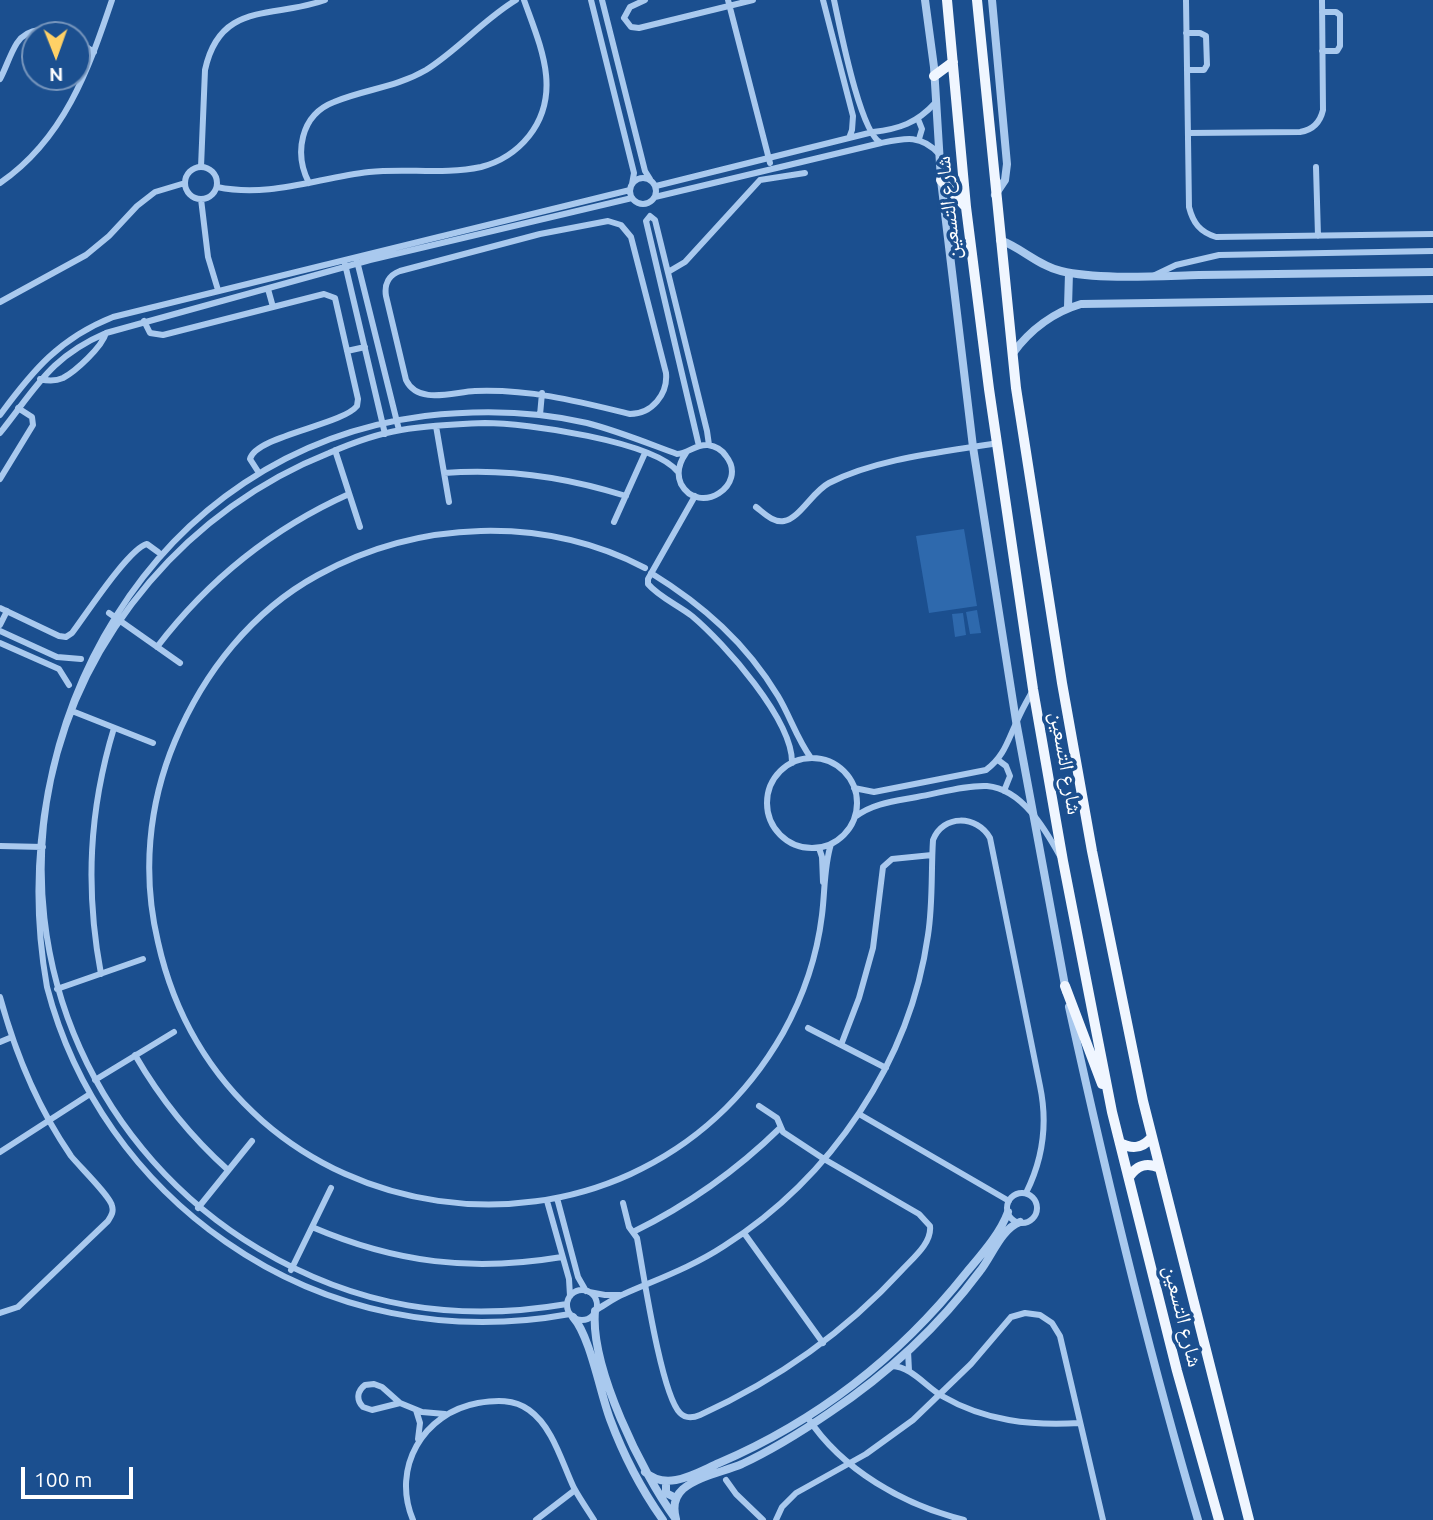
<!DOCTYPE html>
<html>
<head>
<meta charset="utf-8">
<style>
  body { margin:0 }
  #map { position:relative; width:1433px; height:1520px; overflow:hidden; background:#1b4f8f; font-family:Ubuntu,sans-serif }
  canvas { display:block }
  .north { position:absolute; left:21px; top:21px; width:70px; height:70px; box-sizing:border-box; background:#1b4f8f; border:2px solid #7695bc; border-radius:50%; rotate:179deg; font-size:19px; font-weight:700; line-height:28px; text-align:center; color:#fff }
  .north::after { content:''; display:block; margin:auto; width:24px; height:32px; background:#ffd166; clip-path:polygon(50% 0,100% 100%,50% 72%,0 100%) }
  .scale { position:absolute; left:21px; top:1467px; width:112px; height:32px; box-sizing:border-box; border:4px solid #fff; border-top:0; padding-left:9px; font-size:21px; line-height:24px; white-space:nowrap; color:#fff; -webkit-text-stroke:5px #1b4f8f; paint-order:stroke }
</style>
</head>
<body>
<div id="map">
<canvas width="1433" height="1520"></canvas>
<div class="north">N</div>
<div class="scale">100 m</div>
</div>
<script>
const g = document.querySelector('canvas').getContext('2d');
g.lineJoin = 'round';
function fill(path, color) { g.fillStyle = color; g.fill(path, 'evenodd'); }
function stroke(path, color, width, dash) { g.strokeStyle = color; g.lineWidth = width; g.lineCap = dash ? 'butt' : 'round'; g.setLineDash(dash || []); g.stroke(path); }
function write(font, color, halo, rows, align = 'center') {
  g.font = font + ' Ubuntu,"Noto Naskh Arabic",sans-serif'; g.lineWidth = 7; g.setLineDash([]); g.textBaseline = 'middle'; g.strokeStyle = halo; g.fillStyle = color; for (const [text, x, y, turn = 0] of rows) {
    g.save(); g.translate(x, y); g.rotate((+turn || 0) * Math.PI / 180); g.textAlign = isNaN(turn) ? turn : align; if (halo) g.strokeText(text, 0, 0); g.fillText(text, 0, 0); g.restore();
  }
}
fill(new Path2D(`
  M964,529L977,606L929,613L916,536Z
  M977,610L981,633L970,634L966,612Z
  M963,613L966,635L955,637L952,614Z`), '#2e69ad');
stroke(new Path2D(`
  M591,0L634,173L632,184
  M602,0L645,171L650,179
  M728,0L770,163
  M823,0L853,116L852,130L849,138
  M834,0C840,27 860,133 881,143C905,138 921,134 939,154
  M1186,0L1189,207C1193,223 1200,232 1216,237L1433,234
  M1322,12H1336L1340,15V46L1337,51H1322
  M624,18L631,27L639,28L753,0
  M624,18L630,7L645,0
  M1186,33H1200L1206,36L1207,65L1204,70H1187
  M77,41L94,52
  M0,79C6,68 10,54 17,43C27,27 52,26 67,35
  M918,119L922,129L919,139
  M1188,133L1300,132C1313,130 1320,123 1323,110L1322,0
  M201,167L205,70C220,0 274,19 325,0
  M1316,167L1318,236
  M185 183a16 16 0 1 1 32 0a16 16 0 1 1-32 0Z
  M630 191a13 13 0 1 1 26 0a13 13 0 1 1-26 0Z
  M0,183C64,139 88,71 112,0
  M309,183C294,154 300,115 334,102C365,89 395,88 426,70C458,50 483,20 516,0
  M656,186L873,132C899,129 917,123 935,103
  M217,187C269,198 317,178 369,172C406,168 444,175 481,167C500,162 517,151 529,136C563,93 540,45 524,0
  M655,197L881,143
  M201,199L208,257L218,290
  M608,221L621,225L631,237L666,373C668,394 652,414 630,414C577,401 531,389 475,391C453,392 418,405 406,380L386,296C384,284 389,275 400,271L540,234Z
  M357,261L399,430
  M345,264L385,434
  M668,272L685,262L760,180L805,173
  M1153,276L1176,265L1219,255L1433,251
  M268,289L273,307
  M0,302L86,255L109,236L137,206L155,192L185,183
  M144,321L150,333L163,335L324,294L335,298L358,399L357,406C342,425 256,436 250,459L259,473
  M347,351L365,347
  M40,379C48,381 56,381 63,378C76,371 102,347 106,333
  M0,415C33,370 60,338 113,317L630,190
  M540,415L542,393
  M436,426L449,502
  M0,433C36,388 50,357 106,333L370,260L632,198
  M699,446L646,221L650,216L655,220L707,431L709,445
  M335,450L360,527
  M444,473C506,468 566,477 626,496
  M0,479L33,425L32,417L18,408
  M695,496L648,579V584C659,597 678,605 692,616C724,643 793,720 792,763
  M756,507C764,513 773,523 784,521C800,518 812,492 829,483C878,458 944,452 998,443
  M614,522L645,453
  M645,568C543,515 418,520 318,575C252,611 204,672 175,741C148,805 142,875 158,942C225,1243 630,1301 783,1033C803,997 817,956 822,915C825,891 824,866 831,844
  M651,573C703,605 746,643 778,696C790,716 797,739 811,758
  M0,608L59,636L66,637L72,633C85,616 129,548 147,544L158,552
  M109,613L180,663
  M0,625L7,611
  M0,631L57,657L81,659
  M0,643L59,669L69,685
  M157,647C209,579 271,529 349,494
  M72,711L153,743
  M767 803a45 45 0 1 1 90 0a45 45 0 1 1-90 0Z
  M998,760L1006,766L1010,776L1004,791
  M854,788L874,792L986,770C1005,756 1008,739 1018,719C1022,709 1028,699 1033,690
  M855,817C873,803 896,801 917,797C940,793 965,785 987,786C1022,789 1045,829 1060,856
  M0,846L43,847
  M819,848L822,857L823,882
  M101,974C85,889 89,810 114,728
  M57,989L143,959
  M0,997C15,1052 38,1108 71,1156C79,1166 111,1197 112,1206C114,1212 111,1216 108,1221L18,1307L0,1313
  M808,1028L886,1068
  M0,1042L12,1037
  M841,1045L859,998L873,948L883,867L892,859L932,855
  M135,1055C161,1100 190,1136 228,1170
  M95,1080L174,1032
  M859,1114L1009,1201
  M0,1152L90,1094
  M1007 1208a15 15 0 1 1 30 0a15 15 0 1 1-30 0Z
  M557,1198L578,1277L586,1291
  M547,1201L569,1279L570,1296
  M623,1203L629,1227L637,1238C643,1270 661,1394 680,1413C686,1419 693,1418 700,1415C777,1380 845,1332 902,1270C913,1258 932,1243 930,1226L919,1214L824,1159L783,1132L777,1118L759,1106
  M198,1208L252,1141
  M312,1227C396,1263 472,1272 562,1257
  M633,1232C688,1205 736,1171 780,1128
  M744,1233L823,1343
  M291,1270L331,1188
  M567 1305a15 15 0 1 1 30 0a15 15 0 1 1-30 0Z
  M589,1292L605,1295H620
  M567,1304C456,1323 356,1307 259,1249C98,1153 12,966 51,780C82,633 190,508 329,453C352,443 376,434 401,430C429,425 457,424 485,423C525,423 654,441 678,472
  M596,1310C605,1305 614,1298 624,1294C658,1279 692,1267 724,1246C831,1178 910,1062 928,935C933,903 931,872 933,840C943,814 977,815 990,838L1040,1086C1048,1124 1043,1159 1026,1193
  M570,1314C449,1336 328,1313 226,1242C138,1181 74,1091 47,987C0,724 152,451 425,416C478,410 535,411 587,423C618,431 647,443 677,454C688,454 695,444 708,445C715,446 722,450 726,456C749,485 699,517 681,484C676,473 679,463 686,453
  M908,1351L909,1371
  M892,1366C912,1367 925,1386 942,1396C985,1421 1031,1426 1080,1423
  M374,1384L382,1387L400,1403L372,1410L363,1407C356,1400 357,1391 365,1385Z
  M400,1403L422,1412L445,1414
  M416,1410L420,1423L418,1439
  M808,1418C842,1470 904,1505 964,1520
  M726,1480L736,1494L763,1520
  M413,1520C391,1468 423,1413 478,1403C496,1400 514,1399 529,1410C553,1427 562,1463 574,1488C580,1499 587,1509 594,1520
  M536,1520L575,1490
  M776,1520L782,1507L796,1493L866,1454L913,1420L971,1364L1011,1317L1025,1313L1040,1315L1052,1323L1060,1336L1103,1520`), '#a9c9ee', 6);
stroke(new Path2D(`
  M925,0L934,67L941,180L973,447L1016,721L1066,991
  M992,0L1007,164L1005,180L995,195
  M1000,240C1022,248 1037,265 1061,271C1098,280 1159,276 1199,275C1277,274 1355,273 1433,272
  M1068,307L1069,273
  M1013,353C1030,330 1054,312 1081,304L1433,299
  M1069,1007C1107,1180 1148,1351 1198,1520
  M595,1311C590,1367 642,1473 675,1518
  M573,1317C590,1336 600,1392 610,1419C623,1454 641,1489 663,1520
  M645,1472C667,1492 696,1473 719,1463C817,1421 900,1356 966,1273C981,1255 1000,1234 1008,1212
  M666,1482V1493L676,1498
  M676,1519C673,1508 674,1497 683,1489C699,1476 723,1472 742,1464C772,1450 801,1432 829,1413C886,1375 939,1326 980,1271C992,1256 1001,1229 1020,1222`), '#a9c9ee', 8);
stroke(new Path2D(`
  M947,0L966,207L989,389L1033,689L1063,861L1112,1112L1177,1371L1219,1520
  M977,0L1016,388L1062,683L1092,851L1143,1101L1249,1520
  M934,76L953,62
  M941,180L966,207
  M1065,986L1102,1084
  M1120,1143C1133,1150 1143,1148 1152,1137
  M1129,1177C1137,1165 1147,1162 1160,1168`), '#f0f6ff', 10);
write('21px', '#fff', '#1b4f8f', [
  ["شارع التسعين",948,208,-96],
  ["شارع التسعين",1066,763,80],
  ["شارع التسعين",1183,1316,76]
]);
</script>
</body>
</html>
